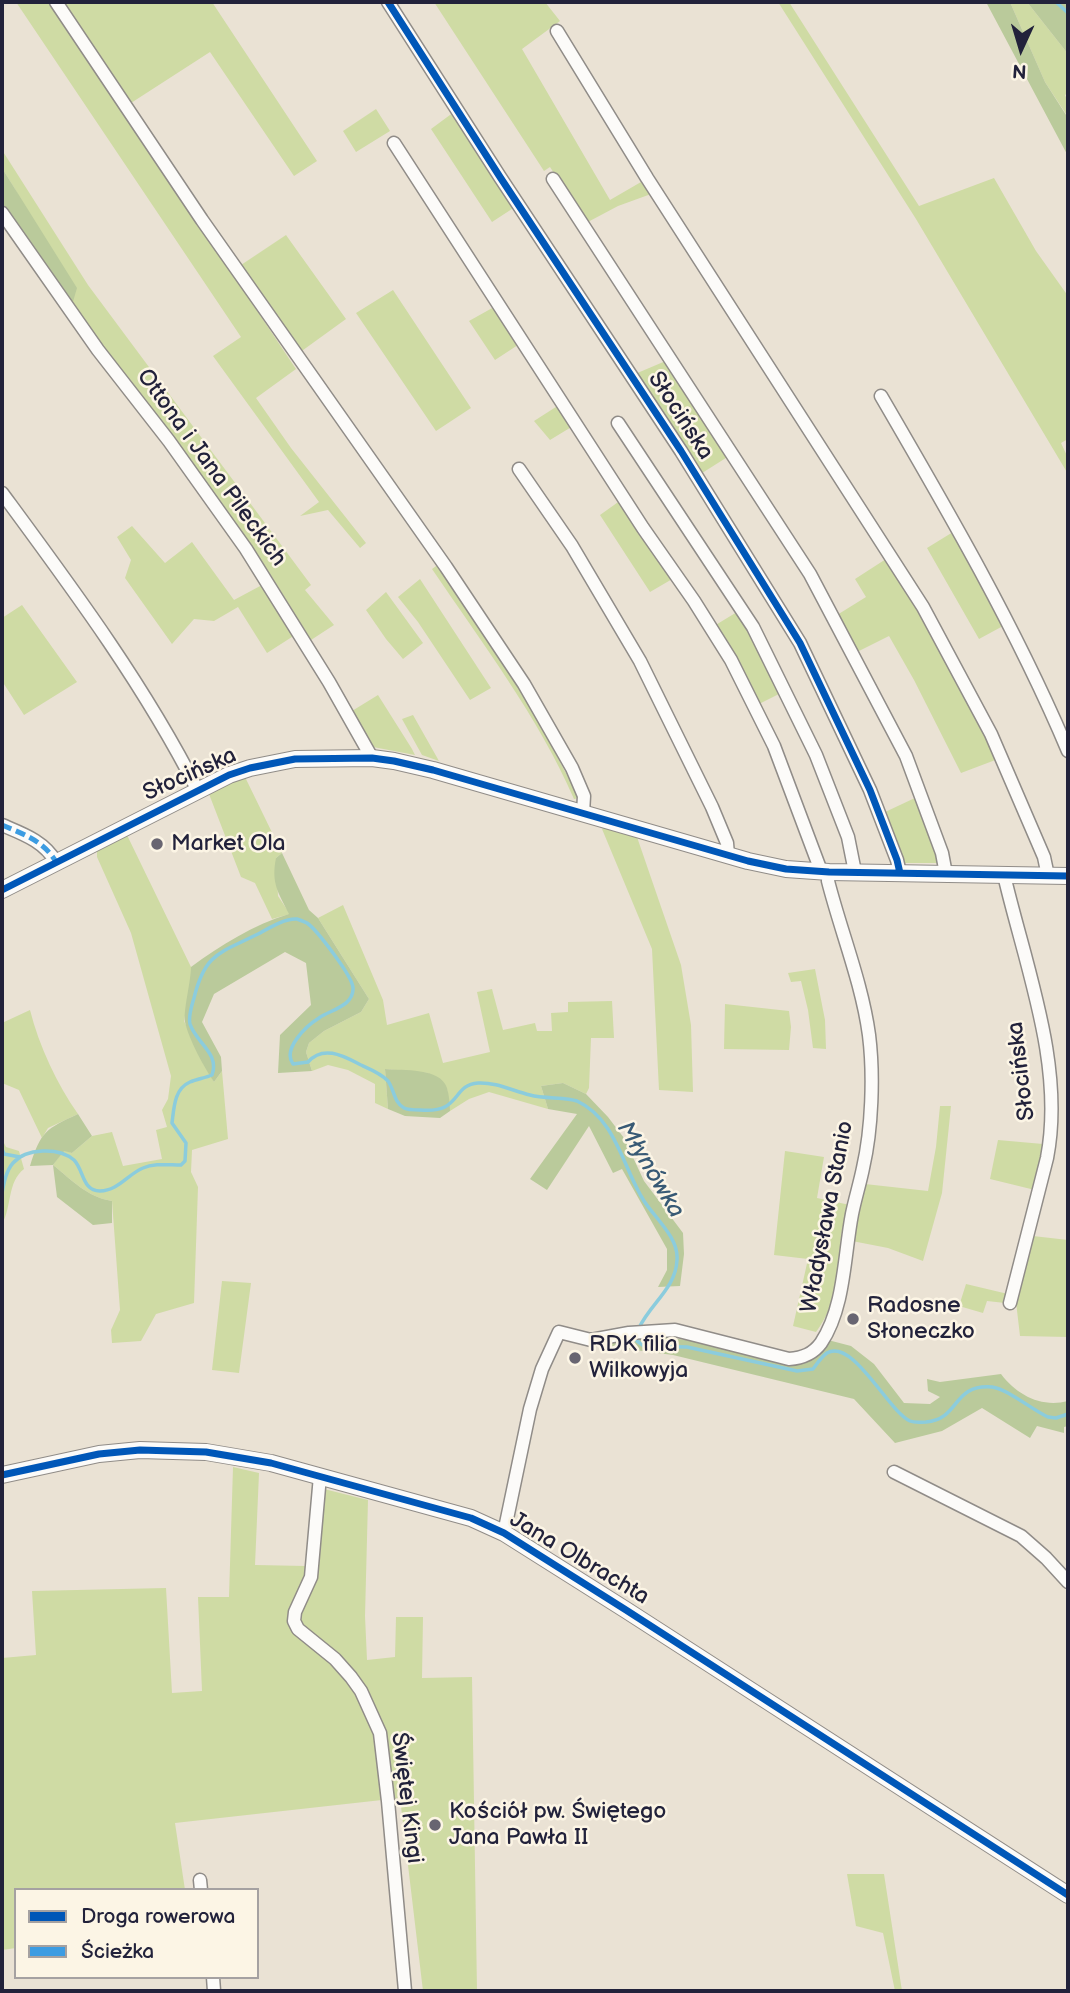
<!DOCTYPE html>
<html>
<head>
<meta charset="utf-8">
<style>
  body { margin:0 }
  #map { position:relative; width:1070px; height:1993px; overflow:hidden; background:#eae2d4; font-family:"Balsamiq Sans",sans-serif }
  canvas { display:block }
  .frame { position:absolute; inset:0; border:4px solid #22223b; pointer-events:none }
  .legend { position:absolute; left:14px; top:1888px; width:245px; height:91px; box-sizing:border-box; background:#fcf5e5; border:2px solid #a5a1a1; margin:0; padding:9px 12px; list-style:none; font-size:21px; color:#22223b }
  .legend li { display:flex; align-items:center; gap:14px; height:35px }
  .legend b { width:35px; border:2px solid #a5a1a1 }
  .north { position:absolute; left:986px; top:14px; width:70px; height:70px; -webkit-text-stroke:5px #fcf5e5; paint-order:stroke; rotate:184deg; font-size:19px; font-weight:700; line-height:28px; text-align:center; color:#22223b }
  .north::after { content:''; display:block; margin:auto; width:24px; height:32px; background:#22223b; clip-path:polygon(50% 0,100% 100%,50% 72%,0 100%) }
</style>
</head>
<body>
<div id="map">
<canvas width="1070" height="1993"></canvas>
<div class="frame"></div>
<ul class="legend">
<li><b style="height:9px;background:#0057b8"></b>Droga rowerowa</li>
<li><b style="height:9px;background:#3c9ce2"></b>Ścieżka</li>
</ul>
<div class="north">N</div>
</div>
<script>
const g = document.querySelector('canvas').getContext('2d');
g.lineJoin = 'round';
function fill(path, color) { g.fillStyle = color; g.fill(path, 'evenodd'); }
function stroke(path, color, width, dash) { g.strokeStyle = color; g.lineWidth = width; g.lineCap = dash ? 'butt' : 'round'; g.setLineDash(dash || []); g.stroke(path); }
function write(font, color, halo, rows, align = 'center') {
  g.font = font + ' "Balsamiq Sans",sans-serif'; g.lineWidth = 5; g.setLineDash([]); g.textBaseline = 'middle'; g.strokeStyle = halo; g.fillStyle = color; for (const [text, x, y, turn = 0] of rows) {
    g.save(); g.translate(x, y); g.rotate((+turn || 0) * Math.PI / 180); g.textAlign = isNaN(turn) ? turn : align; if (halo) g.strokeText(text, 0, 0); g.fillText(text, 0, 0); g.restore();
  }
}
fill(new Path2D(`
  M16,2H51L296,369L256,398L291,448L366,543L360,548L328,510L300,516L319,502L213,356L241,337Z
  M64,2H212L317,161L294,176L210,52L131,103Z
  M434,2H545L560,21L522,49L610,200L641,182L651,194L618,206L586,223L550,167L544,171Z
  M778,2H789L919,206L994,178L1036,251L1068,296V439L1061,443L1068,458V474L916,219Z
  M1010,2H1027L1068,54V93L1065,95L1068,102V117L1045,82Z
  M376,109L390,131L356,152L343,131Z
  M454,112L515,207L492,222L431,129Z
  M2,150L88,285L311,585L305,590L334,625L311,640L272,577L190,461L106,353L72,305L15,189L2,168Z
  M286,235L346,319L299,353L241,265Z
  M393,290L471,408L436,431L356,313Z
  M494,307L521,343L495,360L469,321Z
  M668,360L729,456L699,475L635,374Z
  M559,405L573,426L550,440L534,421Z
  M621,500L674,578L650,592L600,515Z
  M132,526L165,563L192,542L234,600L262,585L295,635L267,653L238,607L214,621L194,619L172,644L125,578L131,560L117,537Z
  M953,532L1003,626L979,639L927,548Z
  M886,559L930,628L998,759L961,773L914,680L889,636L857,652L837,615L866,597L855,579Z
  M439,564L525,696L579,798L574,799C538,716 482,643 432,569Z
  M420,579L491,688L470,700L418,622L398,597Z
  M386,592L423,643L403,659L386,639L366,610Z
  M22,605L77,682L24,715L2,681V618Z
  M737,612L781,693L757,705L714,626Z
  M378,695L412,749L415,755L373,747L352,711Z
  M413,715L439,761L422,755L402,719Z
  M245,777L282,853L276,858L278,896L290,914L272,919L255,883L241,877L209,794L211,791Z
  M917,797L940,863H901L883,813Z
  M606,826L637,837L681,965L691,1025L693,1092L659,1090L652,949L602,829Z
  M126,833L191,967V983L184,1021L214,1082L222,1071L228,1139L192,1150L191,1172L198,1187L194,1303L156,1314L141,1341L112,1343L111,1330L120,1310L112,1201C87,1197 72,1180 53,1165L64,1150L72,1153L92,1136L112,1132L123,1166L162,1159L156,1130L167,1127L162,1110L168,1099L171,1076L131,933L97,857V848Z
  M343,905L383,1000L387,1025L429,1013L443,1063L490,1052L477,992L492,989L503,1030L535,1023L537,1031H552L551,1013L568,1012V1002L612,1001L614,1038H591L589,1088L586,1094L563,1083L541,1086L548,1109L489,1092L469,1099L450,1111L447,1089L428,1073L385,1069L388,1109L375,1103V1084L348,1070L328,1065L312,1071L306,1052L309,1043L324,1031L361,1012L369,999L318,918Z
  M815,969L825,1020L826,1049L813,1048L808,1010L801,981L791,982L788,973Z
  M725,1004L789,1011L791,1027L789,1050L724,1049Z
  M30,1010C39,1046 57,1084 78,1114L48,1128L42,1138L19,1090L2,1083V1023Z
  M940,1106H951L942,1193L923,1261L888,1248L852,1241L865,1184L928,1191L936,1147Z
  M2,1139L6,1147L19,1151L24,1169C7,1182 12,1207 2,1224Z
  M998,1140L1043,1144L1035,1190L990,1179Z
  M785,1151L824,1157L817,1198L850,1205C847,1215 842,1226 841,1237C837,1271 838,1303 816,1332L793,1326L808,1259L774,1255Z
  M1033,1236L1068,1240V1337L1020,1336L1016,1302Z
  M222,1281L251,1283L239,1373L212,1370Z
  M966,1284L1008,1294L1005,1303L987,1301L983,1313L959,1306Z
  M233,1467L259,1473L255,1565L306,1566L312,1486L368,1500L365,1616L367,1660L395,1657L396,1617H423L422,1678L472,1677L477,1991H423L400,1798L175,1823L185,1890H16V1948L2,1950V1658L36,1655L32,1591L166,1588L172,1693L202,1691L198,1597H229Z
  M847,1874H884L902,1991H895L883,1933L856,1926Z`), '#cfdba4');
fill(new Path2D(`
  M986,2H1010L1045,82L1068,118V156Z
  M1027,2H1068V54Z
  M2,168L77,288L72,305L2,205Z
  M282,853L309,910L318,918L369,999L361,1012L324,1031L309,1043L306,1052L312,1071L278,1073L280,1035L311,1005L306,963L285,952L214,994L202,1022L221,1057L222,1071L214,1082C204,1067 189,1040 185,1022C183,1011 191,981 191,967C221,945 253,925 289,914C278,892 271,883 276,858Z
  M385,1069C403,1071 440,1067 447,1088C449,1095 450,1104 450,1111L440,1118L405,1116L388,1109Z
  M563,1083L586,1094L608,1117L624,1138L644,1181L683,1233L684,1254L680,1286L658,1287L667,1270V1249L622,1169L613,1173L589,1126L547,1190L530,1179L577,1114L548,1109L541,1086Z
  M78,1114L92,1136L72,1153L64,1151L53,1165C72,1180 87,1197 112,1201V1223L93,1225L57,1197L53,1165L30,1166C41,1131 46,1129 78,1114Z
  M665,1337L707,1343L787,1363L828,1340L851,1346L874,1364L904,1403L930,1404L940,1397L928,1391L927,1379L940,1382L1001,1374C1017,1395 1041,1408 1068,1401V1426L1064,1427V1433L1037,1426L1030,1438L982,1408L942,1431L895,1443L854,1399L673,1355L604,1346L625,1338Z`), '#baca9b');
stroke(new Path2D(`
  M1056,2L1068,13
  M2,1149L4,1154L20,1157
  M2,1193C4,1183 6,1171 13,1163C26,1148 59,1147 74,1160C84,1170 82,1191 100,1191C118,1191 128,1174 143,1168C154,1163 168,1165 181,1165L185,1161L186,1143L172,1123C174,1108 174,1089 190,1082C197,1079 205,1078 212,1075C220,1053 196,1043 190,1024C188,1016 192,1005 194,998C205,953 220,953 258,934C269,928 285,918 297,919C300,920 305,922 307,923C317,930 353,977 353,988C354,1006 330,1010 319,1018C306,1026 282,1049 293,1064L308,1062C324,1044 345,1057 361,1065C370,1069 382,1074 388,1081C394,1089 394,1103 404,1108C408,1110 415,1110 420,1110C462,1114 451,1085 478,1083C496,1082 513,1091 530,1095C544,1099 566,1097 577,1101C616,1119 623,1168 644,1201C655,1218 679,1238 677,1260C676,1288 650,1304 639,1328
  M637,1335V1341L644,1346L687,1347L797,1371L813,1369C817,1364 821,1357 827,1353C853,1338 888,1411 910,1421C915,1423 920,1422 926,1422C961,1419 951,1384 992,1387C1008,1389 1032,1410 1048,1417L1056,1418L1068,1414`), '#8bccdd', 3.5);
const minor = new Path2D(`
  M56,2L202,220L446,567L524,684L572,768L584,796L583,813
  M388,2L500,177L681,451L800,643L870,790L897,860L900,873
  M557,31L647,178L923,607L991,734L1044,857L1048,876
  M394,143L643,528L694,601L731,660L774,746L821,871
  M553,179L810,574L906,756L942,853L946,874
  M2,213L98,350L169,441L246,549L329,682L372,758
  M881,396C948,511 1016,628 1068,751
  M618,423L753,627L816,755L848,837L855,872
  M519,469L572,546L640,661L712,807L727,843L728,855
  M2,493C72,588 143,683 197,789
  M2,825C23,834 44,841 56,862
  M1004,875C1025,965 1065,1066 1047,1158L1010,1303
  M894,1472L1021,1536L1046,1558L1068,1582
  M320,1476L311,1577L295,1612L294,1621L298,1629L335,1659L351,1677L361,1691L380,1733L388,1801L405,1991
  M504,1533L530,1409L542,1369L559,1332L591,1340L629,1333L675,1330L789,1359C803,1358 813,1354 821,1343C845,1307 844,1255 852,1214C855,1199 860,1183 863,1168C872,1129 874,1075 869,1035C862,983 841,932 828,881L829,872
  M200,1880L201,1890
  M213,1977L214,1991`);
const tertiary = new Path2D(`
  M2,890L229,775L250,768L295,759L372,758L394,761L433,770L748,861L786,869L829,872L1068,876
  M2,1475L99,1454L140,1450L206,1452L271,1463L471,1518L504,1533L626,1610L1068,1895`);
stroke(minor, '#908c88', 15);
stroke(tertiary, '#908c88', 18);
stroke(minor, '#fcfbf9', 12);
stroke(tertiary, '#fcfbf9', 16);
stroke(new Path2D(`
  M2,825C23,834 44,841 56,862`), '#3c9ce2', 5, [10, 5]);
stroke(new Path2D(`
  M388,2L500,177L681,451L800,643L870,790L897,860L900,873
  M2,890L229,775L250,768L295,759L372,758L394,761L433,770L748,861L786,869L829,872L1068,876
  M2,1475L99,1454L140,1450L206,1452L271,1463L471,1518L504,1533L626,1610L1068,1895`), '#0057b8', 7);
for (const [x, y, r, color] of [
  [157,844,7,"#686571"],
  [853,1319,7,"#686571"],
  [575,1358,7,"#686571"],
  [435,1825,7,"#686571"]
]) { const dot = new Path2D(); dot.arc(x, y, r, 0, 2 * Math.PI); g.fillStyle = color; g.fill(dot); stroke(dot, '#fcf5e5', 2.5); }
write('23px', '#22223b', '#fcf5e5', [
  ["Słocińska",680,416,57],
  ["Ottona i Jana Pileckich",211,468,54],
  ["Słocińska",190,775,-24],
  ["Słocińska",1022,1071,-97],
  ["Władysława Stanio",828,1217,-79],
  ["Jana Olbrachta",579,1559,31],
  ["Świętej Kingi",406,1798,83]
]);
write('23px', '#22223b', '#fcf5e5', [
  ["Market Ola",171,844],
  ["Radosne",867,1306],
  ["Słoneczko",867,1332],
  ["RDK filia",589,1345],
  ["Wilkowyja",589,1371],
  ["Kościół pw. Świętego",449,1812],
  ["Jana Pawła II",449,1838]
], 'left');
write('italic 24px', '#385a75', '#fcf5e5', [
  ["Młynówka",650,1170,59]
]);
</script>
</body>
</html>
